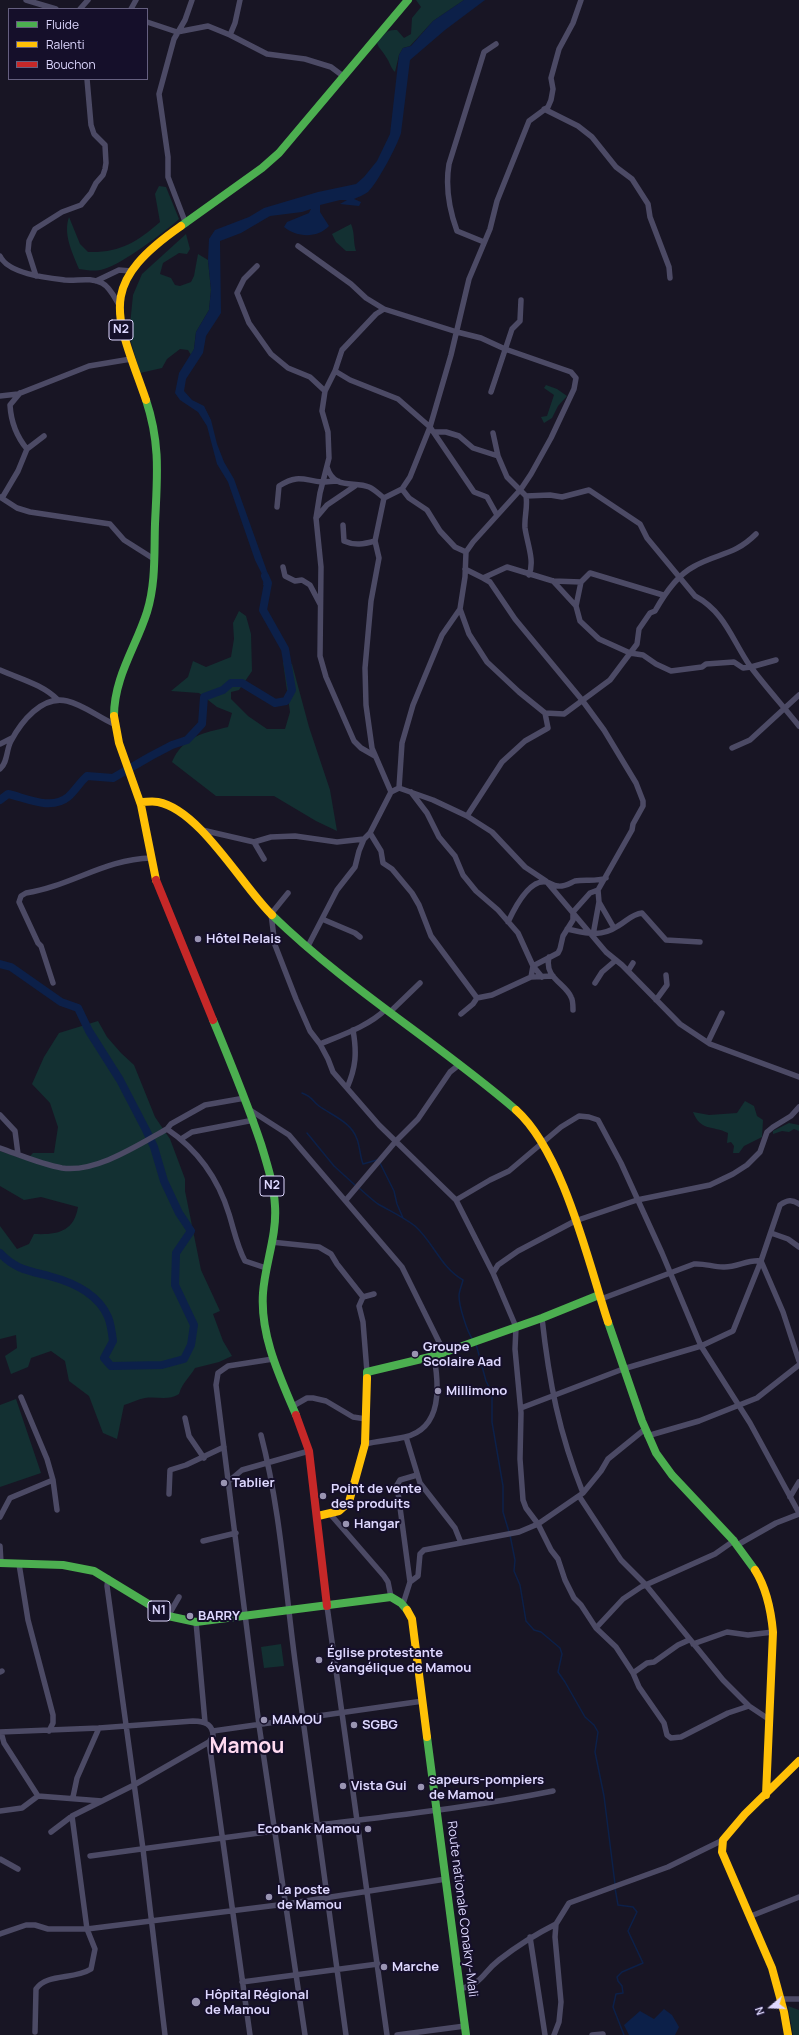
<!DOCTYPE html>
<html>
<head>
<meta charset="utf-8">
<style>
  body { margin:0 }
  #map { position:relative; width:799px; height:2035px; overflow:hidden; background:#181524; font-family:Manrope,sans-serif }
  canvas { display:block }
  .legend { position:absolute; left:8px; top:8px; width:140px; height:72px; box-sizing:border-box; background:#150f2a; border:1px solid #655f7f; margin:0; padding:5px 7px; list-style:none; font-size:12px; color:#ded8ff }
  .legend li { display:flex; align-items:center; gap:8px; height:20px }
  .legend b { width:20px; border:1px solid #655f7f }
  .north { position:absolute; left:751px; top:1987px; width:40px; height:40px; -webkit-text-stroke:3px #150f2a; paint-order:stroke; rotate:251deg; font-size:11px; font-weight:700; line-height:16px; text-align:center; color:#ded8ff }
  .north::after { content:''; display:block; margin:auto; width:14px; height:18px; background:#ded8ff; clip-path:polygon(50% 0,100% 100%,50% 72%,0 100%) }
</style>
</head>
<body>
<div id="map">
<canvas width="799" height="2035"></canvas>
<ul class="legend">
<li><b style="height:5px;background:#4caf50"></b>Fluide</li>
<li><b style="height:5px;background:#ffc107"></b>Ralenti</li>
<li><b style="height:5px;background:#c62828"></b>Bouchon</li>
</ul>
<div class="north">N</div>
</div>
<script>
const g = document.querySelector('canvas').getContext('2d');
g.lineJoin = 'round';
function fill(path, color) { g.fillStyle = color; g.fill(path, 'evenodd'); }
function stroke(path, color, width, dash) { g.strokeStyle = color; g.lineWidth = width; g.lineCap = dash ? 'butt' : 'round'; g.setLineDash(dash || []); g.stroke(path); }
function write(font, color, halo, rows, align = 'center') {
  g.font = font + ' Manrope,sans-serif'; g.lineWidth = 4; g.setLineDash([]); g.textBaseline = 'middle'; g.strokeStyle = halo; g.fillStyle = color; for (const [text, x, y, turn = 0] of rows) {
    g.save(); g.translate(x, y); g.rotate((+turn || 0) * Math.PI / 180); g.textAlign = isNaN(turn) ? turn : align; if (halo) g.strokeText(text, 0, 0); g.fillText(text, 0, 0); g.restore();
  }
}
fill(new Path2D(`
  M416,0H464L433,21L410,46L403,48L399,55L395,72C390,67 390,62 386,57C383,51 379,49 377,43C383,35 386,29 397,30L404,38L411,34L412,18L421,7Z
  M159,186L166,187L179,219C165,232 122,264 104,269C95,272 87,270 79,269C72,252 63,234 69,217L80,244L88,252C120,253 137,242 160,222L155,194Z
  M351,224C355,233 353,242 356,251H346L336,242L332,234Z
  M186,234L190,249L187,254L179,253L163,263L160,274L171,278L175,285L180,286L191,282L194,276L198,254L208,260L211,290L209,310L196,332L194,349L191,355L188,350L180,349L167,359L162,368L140,373L129,335L133,295L142,274Z
  M546,385L557,389L567,396L558,406L552,418L544,423L541,417L547,416L554,395L544,388Z
  M239,611L246,616L251,634L252,671L239,690L231,692V699L248,716L267,729H285L290,712L283,662L292,664L309,727L330,790L337,831L316,821L274,796H216L172,762C183,736 204,733 228,727L232,713L217,707L199,693L171,691L188,677L193,661L206,667L231,657L234,639L233,623Z
  M98,1021L107,1037L121,1053L134,1065L155,1117L170,1139L185,1179V1191L201,1270L220,1311L213,1314L223,1341L232,1356L219,1362L195,1368C190,1377 182,1383 179,1394C168,1401 157,1396 145,1398C138,1399 131,1403 124,1405L117,1439L103,1433L89,1396L69,1381L65,1361L51,1351L31,1358L28,1367L11,1374L5,1356L17,1348L16,1335L0,1339V1226L17,1249L29,1244L34,1234C57,1235 74,1232 78,1207L41,1197L24,1200L0,1186V1151L26,1160L33,1153H54L58,1127L50,1103L32,1084L44,1057L59,1033Z
  M745,1101L754,1106L757,1116L763,1120L762,1137L744,1146L739,1153H733L734,1146L731,1142L727,1143L728,1133C712,1125 701,1132 693,1112L709,1115L737,1113Z
  M789,1123L799,1125V1131L794,1129L789,1132L782,1131L773,1134V1131Z
  M16,1399L41,1473L0,1487V1405Z
  M281,1644L284,1666L264,1668L261,1647Z
  M788,2006L799,2010V2035H793Z`), '#133032');
fill(new Path2D(`
  M464,0H485L445,30L410,60L401,133C397,146 378,182 368,192C364,195 358,197 354,199L361,202L359,206L340,204L347,200H340L320,205V212L329,226C317,239 296,237 284,227L287,222L309,213L311,209L302,212L270,216L241,233L220,241L221,313L206,336L203,353L186,379L184,391L192,400L204,406L211,420L217,444L224,462L234,479L269,577L270,586L263,585L264,578L255,560L228,482L217,464L207,426L198,412L180,400L175,393L179,373L194,349L196,332L209,310L211,290L208,260L209,239L215,230L249,217L264,208L318,192L356,184L364,177L377,161L390,134L399,55L403,48L411,46L433,21Z
  M664,2009L672,2015L679,2027L675,2035H629L624,2025L640,2011L654,2019Z`), '#0c2049');
stroke(new Path2D(`
  M302,1093C313,1097 312,1101 319,1106C333,1116 351,1122 357,1139C360,1147 360,1156 363,1164L377,1160
  M307,1133L334,1166L356,1186
  M380,1163L394,1191L397,1204L403,1218
  M359,1188C365,1193 371,1199 378,1204C390,1211 403,1217 415,1226C434,1243 441,1268 463,1280C462,1285 459,1291 459,1296C459,1306 467,1332 473,1340
  M476,1344L486,1381L492,1393V1422L503,1486V1512L509,1532
  M510,1535L515,1560L514,1571L520,1585L526,1621L534,1630L541,1632L560,1648L562,1654L558,1672L565,1682L585,1717L594,1725L598,1732L595,1752L604,1796L615,1884
  M615,1888L618,1905L633,1907L637,1912L628,1931L643,1963L622,1972L617,1977L618,1981L622,1986L623,1993L616,1994L613,2007L624,2035`), '#0c2049', 1.5);
stroke(new Path2D(`
  M0,800L8,794C26,798 51,811 68,797C75,791 80,782 87,776L113,778L151,756L172,745L187,740L202,724L204,697L223,690L231,683H242L275,703L286,701L292,690L285,649L263,610L268,583L265,576
  M0,964L11,967L61,1002L78,1008L89,1031L120,1080L146,1130L154,1147L164,1181L179,1213L191,1231L176,1253L175,1285L194,1325L191,1345L184,1359L162,1365L111,1366L104,1358L113,1341C112,1333 111,1324 108,1317C98,1293 72,1282 49,1276C30,1271 14,1269 0,1253`), '#0c2049', 8);
stroke(new Path2D(`
  M26,0L56,9
  M80,9L88,0
  M131,9L136,0
  M147,22L177,32L208,26L230,35L267,54L305,59L331,67L343,76
  M230,35L235,23L240,0
  M544,109L578,126L592,137L616,167L632,179L648,204L650,217L669,267L670,278
  M186,224L168,177V157L159,94L174,39L185,20L192,0
  M484,242L457,231C449,209 445,188 449,164L480,65L484,52L496,44
  M298,246L351,284L366,298L384,309
  M0,256C8,274 48,278 65,280C78,281 90,277 102,283C110,287 115,298 119,305
  M257,266L244,279L237,293L249,323L271,354L288,368L310,377L325,391
  M36,276L28,251L29,241L35,229L62,212L81,205L91,193L96,183L103,175L105,169L106,163L105,145L94,134L91,125L87,79
  M96,281L119,270L131,271
  M335,371L350,380L398,399L430,427L474,492L487,497L497,515
  M491,392L512,329L520,321L521,300
  M20,393L10,405C11,422 17,437 27,449
  M0,396L18,394L89,366L131,359
  M434,432H446L459,436L473,448L498,456
  M493,433L498,456L507,477L526,496L550,495L562,497L589,490L640,524L647,538L695,596C725,612 732,640 750,666C765,686 783,706 799,726
  M327,467C334,490 353,481 369,487C374,489 380,495 384,498
  M402,489L409,498L427,510L440,531L455,547L466,552
  M526,496C528,507 524,517 525,528C527,543 535,561 529,575
  M0,497L17,508L30,512L110,524L124,540L154,559
  M2,498L18,471L27,449L44,436
  M277,507L279,486C298,474 303,480 322,482C327,482 333,481 338,481
  M316,518L327,505L355,486
  M343,525L344,541C355,546 364,544 375,541
  M283,567L285,576L295,581L302,580L310,585L320,604
  M465,569L483,578L507,567L553,581L581,582L590,573L663,595
  M483,578L490,582L515,619L582,700L604,730L636,783L643,801V806L633,824L632,830L598,890L599,902L614,928
  M553,581L576,606L580,621L599,639L630,653L643,655L656,664L671,671L702,667L706,664L734,662L743,668L751,667L776,660
  M576,606L581,582
  M460,609L469,634L487,662L519,692L545,713L564,714L610,680L637,644L639,629L650,613L655,611C664,595 676,576 693,567C717,553 734,556 756,534
  M0,670C20,679 42,684 58,700
  M0,744L12,738
  M732,748L750,740L799,695
  M0,769C8,762 6,750 11,741C21,722 42,695 67,701C84,705 98,717 114,724
  M399,788L433,800L467,816L492,832L525,867L546,881L606,952L622,965L680,1024L710,1044L799,1077
  M391,792L372,748L366,705L365,668L371,601L379,558L375,541L384,498L402,489L410,477L430,427L451,355L469,279L490,229L497,201L529,121L548,107L551,100L553,89L551,78L559,49L573,23L581,0
  M411,792L427,813L439,837L455,856L463,875L476,891L498,910L518,933L533,966L558,953L560,949L563,936L573,920V912L590,893L598,890
  M467,816L502,762L525,741L548,728L545,713
  M202,830L254,842L271,837L295,836L337,842L364,839
  M370,833L381,851L383,863L392,869L412,893L419,905L431,936L477,998
  M254,842L264,859
  M288,893L271,914L275,945L296,999L310,1031L320,1044L328,1059L333,1072L379,1125L456,1200L493,1273
  M322,919L355,933L360,937
  M508,922C514,909 529,878 547,882C550,883 554,886 558,886C564,887 570,883 575,881C585,879 596,882 606,878
  M567,929C586,933 600,938 618,926C627,921 632,914 642,913L666,940L700,942
  M593,935L599,902
  M307,948L337,890L355,867L359,851L364,839L370,833L391,792L399,788L402,743L413,705L442,635L460,609L465,577L466,552L473,542L521,489L531,474L551,438L574,389L576,378L571,372L505,349L481,338L457,332L384,309L376,314L342,350L335,371L325,391L322,411L328,432L329,458L320,493L316,518L321,567L320,656L326,677L354,741L361,748L375,756
  M549,957C544,978 565,983 571,997C573,1000 573,1006 573,1010
  M628,971L633,963
  M542,977L533,966L531,977L553,976
  M53,983L41,946L38,943L19,902L21,896L26,893C71,886 105,859 151,858
  M595,983L602,972L616,960
  M656,1000L667,985L666,975
  M390,1012L420,983
  M461,1014L473,1004L477,998L492,995L531,977
  M708,1042L722,1013
  M320,1044C342,1035 369,1026 386,1009
  M347,1088C356,1067 357,1053 353,1030
  M250,1110L289,1135L402,1267L444,1352
  M0,1115L15,1131L18,1154
  M167,1129C198,1150 218,1178 229,1214C234,1230 237,1246 245,1261L266,1268
  M181,1139L192,1132L254,1120
  M0,1148C20,1155 40,1164 62,1168C96,1173 138,1145 167,1129L171,1124L205,1105L245,1098
  M346,1200L396,1141L418,1119L450,1072L460,1064
  M456,1200L490,1180L509,1171L561,1127L579,1116L589,1117L598,1120L621,1163L662,1253L701,1346L750,1423L799,1513
  M771,1233L788,1239L799,1247
  M271,1242L319,1247L331,1254L337,1264L363,1297
  M601,1299L694,1264C704,1263 713,1267 723,1267C736,1268 748,1259 761,1261L783,1312L799,1361
  M542,1318C549,1382 559,1433 583,1493
  M273,1359L228,1366L218,1373L216,1385L259,1725L305,2035
  M367,1372L363,1322L359,1306L363,1297L374,1294
  M21,1397L47,1459L53,1480L57,1510
  M293,1406L307,1398H313L326,1401L353,1417L366,1419
  M521,1408L623,1369L701,1346L733,1331L761,1261L780,1205C787,1200 792,1199 799,1204
  M185,1418L189,1436L204,1458
  M261,1435C280,1508 285,1585 295,1661C312,1785 329,1910 346,2035
  M647,1436L699,1421L757,1398L799,1365
  M406,1437L420,1483L455,1528L461,1543
  M365,1444C378,1441 392,1440 405,1437C443,1428 439,1385 434,1356
  M229,1481L242,1470L309,1451
  M169,1494L170,1470L186,1465L224,1447
  M579,1496L621,1560L645,1584L723,1680L749,1706L770,1720
  M790,1497L799,1482
  M331,1515L384,1576L388,1582L391,1597
  M0,1517L10,1498L53,1480
  M203,1541L236,1533
  M739,1544L776,1523L799,1514
  M0,1546L1,1563
  M19,1564L28,1620L53,1715V1723L49,1731
  M108,1578L107,1586L143,1849L165,2035
  M410,1582L397,1485L400,1480L417,1475
  M403,1604L410,1582L418,1576L420,1554L424,1550L519,1532L538,1524L583,1493L601,1471L608,1459L645,1429
  M327,1606L387,2035
  M168,1616L179,1597
  M196,1622L205,1722
  M596,1628L623,1599L641,1587L715,1554L735,1540
  M693,1644L727,1632L748,1635L773,1632
  M0,1672L2,1671
  M633,1673L647,1663L654,1662L678,1645L689,1640
  M749,1706L728,1713L681,1737L671,1738L667,1735L664,1723L639,1687L633,1673L616,1647L596,1628L581,1605L574,1598L565,1580L558,1559L551,1550L538,1524L526,1508L523,1500L520,1459L521,1413L515,1349L516,1327L493,1273L498,1265L518,1251L575,1221L637,1200L710,1185L733,1174L747,1165L760,1152L767,1132L773,1127L791,1116L799,1107
  M213,1731L423,1701
  M0,1732L99,1728L193,1721C204,1721 213,1724 213,1736L209,1742L134,1785L72,1816L51,1832
  M1,1732L4,1743L38,1796L102,1801
  M209,1742L250,2035
  M73,1797L77,1778L99,1728
  M0,1811L22,1808L38,1796
  M90,1856C166,1846 242,1835 318,1825C397,1815 475,1807 553,1791
  M0,1859L18,1869
  M751,1916L799,1897
  M0,1934L26,1925H35L48,1929H87L286,1904L446,1879
  M530,1937L545,2035
  M242,1982L378,1964
  M460,1989C486,1981 481,1974 499,1960C517,1946 536,1934 556,1924
  M781,1999H799
  M35,2032L36,1989C47,1973 74,1980 91,1969L95,1949L87,1929L72,1816
  M397,2035L465,2026
  M554,2035L559,2022L561,2002L555,1937L556,1924L569,1903L668,1867L723,1840
  M592,2035L603,2034`), '#4c4a65', 5.5);
stroke(new Path2D(`
  M181,226L262,168L279,153L408,0
  M114,716C114,677 136,647 147,612C156,583 154,553 155,524C157,478 161,445 146,400
  M272,915C347,988 437,1042 516,1110
  M213,1020C230,1061 247,1102 261,1144C267,1164 274,1185 275,1206C277,1236 265,1264 263,1293C260,1336 280,1377 296,1415
  M608,1322L642,1421L656,1453L672,1475L733,1540L755,1570
  M367,1378V1372L434,1356L542,1318L599,1295
  M0,1563L63,1565L94,1571L168,1616L196,1622L391,1597L401,1603L407,1610
  M427,1737L466,2035`), '#4caf50', 8);
stroke(new Path2D(`
  M146,400C116,314 95,286 181,226
  M114,716L119,743L141,805L156,880
  M140,802C146,802 153,801 158,802C200,810 242,886 272,915
  M516,1110C563,1152 588,1261 608,1322
  M318,1516L339,1511L349,1502L365,1444L367,1378
  M755,1570C767,1589 771,1610 773,1632L766,1795
  M407,1610L412,1619L427,1737
  M788,2035L784,2012L772,1968L722,1852L723,1840L745,1814L799,1761`), '#ffc107', 8);
stroke(new Path2D(`
  M156,880L213,1020
  M296,1415L309,1451L327,1606`), '#c62828', 8);
for (const [x, y, r, color] of [
  [198,939,4,"#9994b2"],
  [415,1354,4,"#9994b2"],
  [438,1391,4,"#9994b2"],
  [224,1483,4,"#9994b2"],
  [323,1496,4,"#9994b2"],
  [346,1524,4,"#9994b2"],
  [190,1616,4,"#9994b2"],
  [319,1660,4,"#9994b2"],
  [264,1720,4,"#9994b2"],
  [354,1725,4,"#9994b2"],
  [343,1786,4,"#9994b2"],
  [421,1787,4,"#9994b2"],
  [368,1829,4,"#9994b2"],
  [269,1897,4,"#9994b2"],
  [384,1967,4,"#9994b2"],
  [196,2002,5,"#9994b2"]
]) { const dot = new Path2D(); dot.arc(x, y, r, 0, 2 * Math.PI); g.fillStyle = color; g.fill(dot); stroke(dot, '#150f2a', 1.5); }
for (const [x, y, w] of [
  [121,330,24],
  [272,1186,24],
  [159,1611,22]
]) { const box = new Path2D(); box.roundRect(x - w / 2, y - 10, w, 20, 3); g.fillStyle = '#150f2a'; g.fill(box); stroke(box, '#ded8ff', 1); }
write('bold 12px', '#ded8ff', null, [
  ["N2",121,330],
  ["N2",272,1186],
  ["N1",159,1611]
]);
write('bold 13px', '#ded8ff', '#150f2a', [
  ["Hôtel Relais",206,939],
  ["Groupe",423,1347],
  ["Scolaire Aad",423,1362],
  ["Millimono",446,1391],
  ["Tablier",232,1483],
  ["Point de vente",331,1489],
  ["des produits",331,1504],
  ["Hangar",354,1524],
  ["BARRY",198,1616],
  ["Église protestante",327,1653],
  ["évangélique de Mamou",327,1668],
  ["MAMOU",272,1720],
  ["SGBG",362,1725],
  ["sapeurs-pompiers",429,1780],
  ["de Mamou",429,1795],
  ["Vista Gui",351,1786],
  ["Ecobank Mamou",360,1829,"right"],
  ["La poste",277,1890],
  ["de Mamou",277,1905],
  ["Marche",392,1967],
  ["Hôpital Régional",205,1995],
  ["de Mamou",205,2010]
], 'left');
write('13px', '#ded8ff', '#150f2a', [
  ["Route nationale Conakry-Mali",462,1909,83]
]);
write('bold 21px', '#ffdaf0', '#150f2a', [
  ["Mamou",247,1747]
]);
</script>
</body>
</html>
